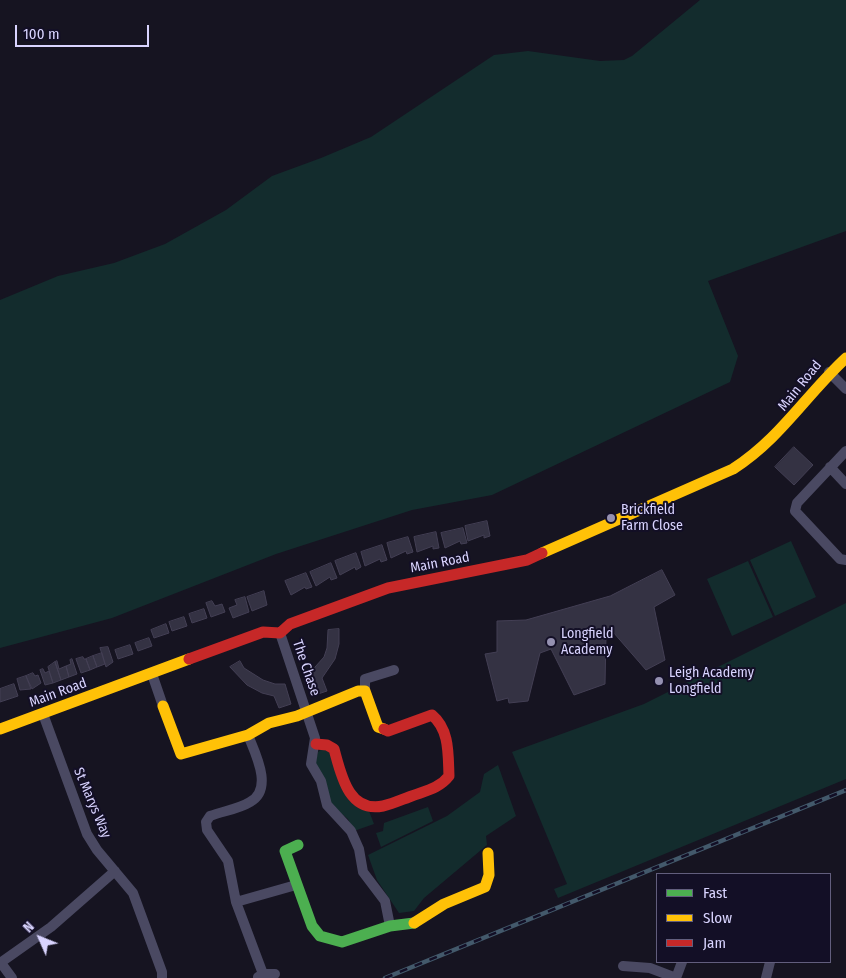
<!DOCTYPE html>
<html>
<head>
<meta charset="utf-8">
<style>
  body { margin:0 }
  #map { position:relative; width:846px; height:978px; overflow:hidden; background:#161421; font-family:"Fira Sans Condensed",sans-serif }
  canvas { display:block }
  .legend { position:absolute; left:656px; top:873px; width:175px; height:90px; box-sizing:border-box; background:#130f26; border:1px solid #625e7d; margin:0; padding:6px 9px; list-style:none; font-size:15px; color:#d9d4ff }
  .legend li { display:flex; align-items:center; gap:10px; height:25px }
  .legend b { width:25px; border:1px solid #625e7d }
  .north { position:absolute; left:15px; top:913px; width:50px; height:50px; -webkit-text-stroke:4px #130f26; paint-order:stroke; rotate:314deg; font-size:14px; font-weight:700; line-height:20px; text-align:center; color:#d9d4ff }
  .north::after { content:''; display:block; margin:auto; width:18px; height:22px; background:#d9d4ff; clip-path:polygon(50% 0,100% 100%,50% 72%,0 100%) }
  .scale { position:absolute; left:15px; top:25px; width:134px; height:22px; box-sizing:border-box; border:2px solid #d9d4ff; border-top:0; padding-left:6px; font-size:15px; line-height:18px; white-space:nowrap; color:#d9d4ff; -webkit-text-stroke:4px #130f26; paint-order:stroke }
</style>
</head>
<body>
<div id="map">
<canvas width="846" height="978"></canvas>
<ul class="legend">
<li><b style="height:6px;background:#4caf50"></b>Fast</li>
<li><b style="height:6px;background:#ffc107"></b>Slow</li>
<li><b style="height:6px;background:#c62828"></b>Jam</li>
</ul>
<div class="north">N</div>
<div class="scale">100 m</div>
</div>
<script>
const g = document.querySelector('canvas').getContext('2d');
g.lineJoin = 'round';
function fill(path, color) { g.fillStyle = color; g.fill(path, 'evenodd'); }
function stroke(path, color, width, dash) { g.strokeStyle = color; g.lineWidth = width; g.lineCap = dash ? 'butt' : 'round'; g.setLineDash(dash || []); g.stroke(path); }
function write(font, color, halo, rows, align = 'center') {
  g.font = font + ' "Fira Sans Condensed",sans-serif'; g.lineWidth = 4; g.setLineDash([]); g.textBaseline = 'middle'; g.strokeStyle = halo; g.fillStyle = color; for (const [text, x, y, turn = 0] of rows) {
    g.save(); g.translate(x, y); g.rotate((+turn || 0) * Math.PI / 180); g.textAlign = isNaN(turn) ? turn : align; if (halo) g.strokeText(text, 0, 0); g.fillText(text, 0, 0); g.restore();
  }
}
fill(new Path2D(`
  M700,0H846V231L708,281L738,356L730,382L492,495L412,510L276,554L112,618L0,648V300L58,276L114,263L165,244L226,210L272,176L321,158L371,137L494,55L528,51L600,61L624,60L632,56Z
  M791,541L816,597L775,616L750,560Z
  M748,561L773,617L732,636L707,579Z
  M846,603V779L558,898L554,889L567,884L512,752L644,704Z
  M325,747L336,761L369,811L374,824L354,831L348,819L331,805L315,764L318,752Z
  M498,765L516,816L486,836L487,845L424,898L414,911L399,913L377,880L368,855L447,816L480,792L484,774Z
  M428,807L433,821L381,847L376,833L383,831L384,823Z`), '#132c2d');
const building = new Path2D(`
  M794,447L813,465L794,485L775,467Z
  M487,521L490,536L484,538V535L468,541L465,526Z
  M463,528L467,543L461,544L460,541L445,548L441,533Z
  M436,532L439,548L433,549V546L417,552L414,537Z
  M408,537L413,552L407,554L406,551L391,558L387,543Z
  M382,545L387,560L381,562L380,559L365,566L361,552Z
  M356,553L361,567L356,570L355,567L340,575L335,561Z
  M331,563L337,578L331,580L330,577L316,586L310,572Z
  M662,570L675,595L654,607L665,660L646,670L613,632L606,635L605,684L574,695L551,649L540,653L528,701L509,703L508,698L497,701L485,654L497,652V621L526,620L610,596Z
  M306,573L312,587L306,589L305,587L291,595L285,581Z
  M264,591L267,605L252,611L247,597Z
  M245,597L249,612L233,618L229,608L237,605L235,600Z
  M212,601L215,606L222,604L225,612L211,617L206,603Z
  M204,609L207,618L192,623L189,614Z
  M184,617L187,626L172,631L169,622Z
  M166,624L169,633L154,638L151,630Z
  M339,629V644L335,659L322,678L327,691L315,695L307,676L324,657L327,648L328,630Z
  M149,638L152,646L138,651L135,643Z
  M130,645L133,654L118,659L115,650Z
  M108,647L113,662L106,667L100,648Z
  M102,653L105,664L97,667L93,656Z
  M93,656L97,667L90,670L86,659Z
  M83,657L84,659H86L90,670L81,673L76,659Z
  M72,659L77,674L69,677L66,666L71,664L70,660Z
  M57,661L59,669L66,666L69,677L61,680L55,662Z
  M240,661L244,668L263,680L275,684H285L291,704L279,708L274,696L262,693L247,685L230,667Z
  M55,662L61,680L53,683L48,667Z
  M43,669L45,673L49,671L53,683L45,685L40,670Z
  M33,673L35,676L38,675L41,683L32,689L26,676Z
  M26,676L31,689L20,690L17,679Z
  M14,684L18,696L0,702V689Z`);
fill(building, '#343243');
stroke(building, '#433f54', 1);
stroke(new Path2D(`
  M829,372L846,389
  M846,451L797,503L795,511L840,559L846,560
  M830,467L846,484
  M280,633L315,738L311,764L321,781L327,805L351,831L359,849L363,872L385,901L390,926
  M152,674L163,706
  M365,691V679L394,670
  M43,714L87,834L97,850L133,893L162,972V978
  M248,735C255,753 274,789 250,802C239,809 223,811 210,816L206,822L207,830L228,861L236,902L263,974
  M236,902L296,885
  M0,963L51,927L115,871
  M1,963L12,978
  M623,966L650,968L676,978L682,962
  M258,977L263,974H275
  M766,978L770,962`), '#4a4962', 10);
stroke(new Path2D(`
  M298,845L285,851L312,926L320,936L342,942L390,926L414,923`), '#4caf50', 11);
stroke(new Path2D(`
  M542,553L733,469C780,439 806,395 846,358
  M163,706L181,754L248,735L269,723L297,716L358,691H365L378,727L384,729
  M0,729L189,659
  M414,923L444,904L485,887L489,875L488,853`), '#ffc107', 11);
stroke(new Path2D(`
  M189,659L263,632L280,633L290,624L388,588L527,560L542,553
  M316,744L327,745L334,749C341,774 348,813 383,806C392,804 401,800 409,797C424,791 439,789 449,776C448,755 450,730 432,715L388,731L384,729`), '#c62828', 11);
const rail = new Path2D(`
  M385,978L846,790`);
stroke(rail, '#43596b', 4.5);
stroke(rail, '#130f26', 2.5, [8]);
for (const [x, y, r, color] of [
  [611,518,5,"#9591b1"],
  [551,642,5,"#9591b1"],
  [659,681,5,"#9591b1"]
]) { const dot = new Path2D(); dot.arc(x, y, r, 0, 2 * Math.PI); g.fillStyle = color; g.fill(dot); stroke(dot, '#130f26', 2); }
write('14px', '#d9d4ff', '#130f26', [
  ["Main Road",800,386,-51],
  ["Main Road",440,563,-11],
  ["The Chase",306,668,71],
  ["Main Road",58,693,-20],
  ["St Marys Way",92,803,67]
]);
write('14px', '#d9d4ff', '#130f26', [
  ["Brickfield",621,510],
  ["Farm Close",621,526],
  ["Longfield",561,634],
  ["Academy",561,650],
  ["Leigh Academy",669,673],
  ["Longfield",669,689]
], 'left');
</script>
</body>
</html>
